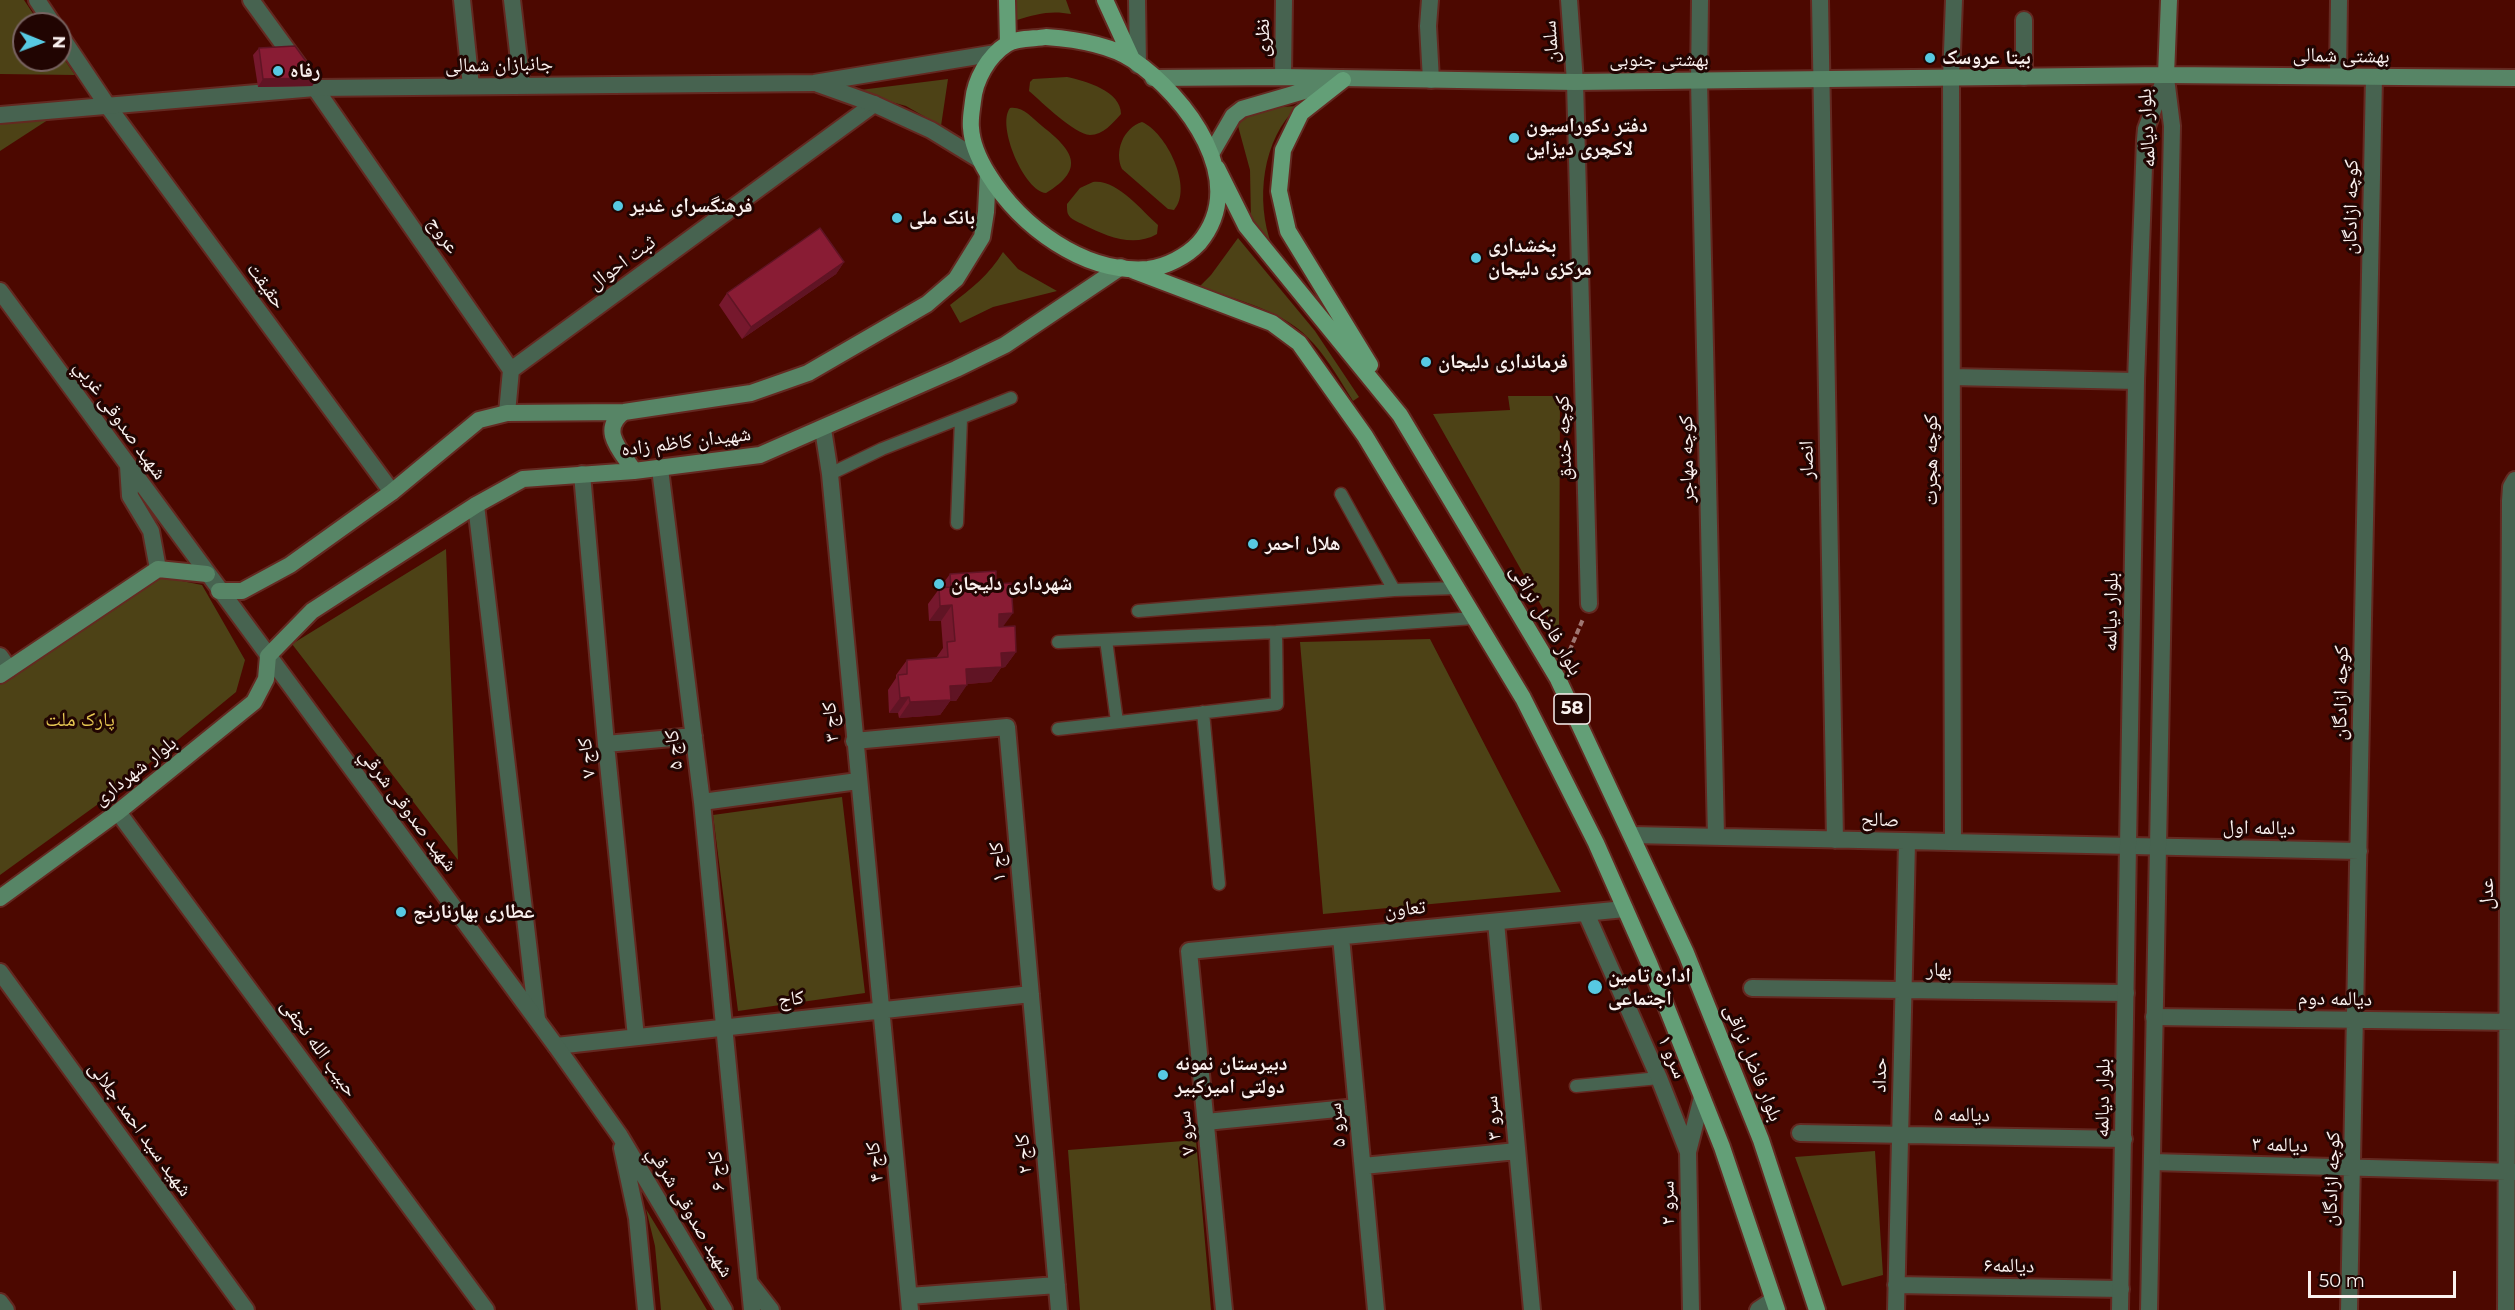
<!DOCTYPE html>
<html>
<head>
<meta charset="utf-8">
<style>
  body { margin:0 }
  #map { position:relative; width:2515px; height:1310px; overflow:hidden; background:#4c0800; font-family:Montserrat,sans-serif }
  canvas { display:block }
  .north { position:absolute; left:12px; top:12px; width:60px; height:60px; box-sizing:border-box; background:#210502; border:2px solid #786361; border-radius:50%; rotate:91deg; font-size:16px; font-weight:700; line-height:24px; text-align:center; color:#faf1ef }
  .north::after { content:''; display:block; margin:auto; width:21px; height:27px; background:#57c9e2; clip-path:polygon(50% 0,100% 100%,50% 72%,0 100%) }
  .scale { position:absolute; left:2308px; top:1271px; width:148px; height:27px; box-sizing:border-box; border:3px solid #faf1ef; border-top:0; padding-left:8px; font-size:18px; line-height:21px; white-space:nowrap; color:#faf1ef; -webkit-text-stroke:4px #210502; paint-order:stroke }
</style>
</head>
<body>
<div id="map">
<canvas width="2515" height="1310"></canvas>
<div class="north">N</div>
<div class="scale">50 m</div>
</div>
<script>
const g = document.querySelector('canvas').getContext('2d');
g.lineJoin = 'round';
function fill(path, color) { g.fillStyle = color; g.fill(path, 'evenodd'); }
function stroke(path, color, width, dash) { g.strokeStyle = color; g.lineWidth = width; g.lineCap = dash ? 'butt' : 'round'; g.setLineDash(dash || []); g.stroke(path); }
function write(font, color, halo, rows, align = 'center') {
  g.font = font + ' Montserrat,"Noto Naskh Arabic",sans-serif'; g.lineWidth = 6; g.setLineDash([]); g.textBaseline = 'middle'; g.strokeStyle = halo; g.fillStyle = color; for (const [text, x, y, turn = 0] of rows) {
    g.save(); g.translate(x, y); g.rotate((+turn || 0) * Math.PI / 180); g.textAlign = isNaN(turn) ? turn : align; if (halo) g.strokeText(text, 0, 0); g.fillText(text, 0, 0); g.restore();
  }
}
fill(new Path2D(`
  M0,0H24L40,24H24V60H60V53L75,75L0,74Z
  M1014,0H1066L1071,14C1051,10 1036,14 1017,20L1014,14Z
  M1067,77C1086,81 1121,91 1121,114C1113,123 1103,135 1090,135C1074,134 1042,102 1029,91L1030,82L1033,79Z
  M948,79L941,126L906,106L852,91Z
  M1298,106C1262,139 1255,201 1272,246L1251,220L1250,170L1238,126C1250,105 1276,108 1298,106Z
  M1010,108C1023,106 1032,118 1042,126C1071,149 1088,168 1046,193C1025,192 996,126 1010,108Z
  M0,113L57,114L0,151Z
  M1142,122C1166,132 1194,188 1174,210L1168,209L1122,169C1114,152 1123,128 1142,122Z
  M1093,182C1117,179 1141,210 1158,225L1157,234C1133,248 1106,236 1084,225C1078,222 1070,219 1068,214C1067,212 1067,207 1067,204L1080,188Z
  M1238,238L1315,331L1359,397L1353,401C1341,382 1329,361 1314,344C1285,310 1239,301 1199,287L1211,275Z
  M1003,252L1018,269L1057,291L993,307L960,323L950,305C971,289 989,275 1003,252Z
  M1508,396H1560L1559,637L1433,414L1510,410Z
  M446,549L458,860L292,644Z
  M152,575L202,585L245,660L236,692L112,794L0,875V680Z
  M1430,639L1561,892L1323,914L1300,642Z
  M842,797L865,993L738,1011L713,815Z
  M1196,1140L1211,1310H1080L1068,1150Z
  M1875,1151L1883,1275L1842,1286L1795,1157Z
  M646,1209L707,1310H661L655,1246Z`), '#4d4216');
const service = new Path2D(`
  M830,474L882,449L1011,398
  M1341,494L1394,590
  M957,523L961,419
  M1138,611L1394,590L1457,588
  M1106,640L1117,722
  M1058,642L1276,632L1474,618
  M1203,712L1219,884
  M1058,729L1277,704L1276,632
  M1576,1086L1659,1078`);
const minor = new Path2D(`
  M251,0L315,88L511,370L507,413
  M1137,0L1138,65
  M1430,0L1428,26L1431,80
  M1700,0L1699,81L1716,836
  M1820,0L1835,840
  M2024,20V77
  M2338,76L2339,0
  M1283,77L1284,0
  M1575,82L1589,604
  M107,105L392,492
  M511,370L874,104
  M1952,377L2136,381
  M823,429L830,474L910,1310
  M660,469L702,802L752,1310
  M582,474L606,744L636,1037
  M476,505L537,1019
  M0,656L9,669
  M854,741L1007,727L1059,1310
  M606,744L694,736
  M702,802L858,781
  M118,812L486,1310
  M1632,835L2359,851
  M1953,842L1951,78L1954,0
  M1586,913L1659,1078L1688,1152
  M1496,922L1532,1310
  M1341,937L1376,1310
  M0,972L246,1310
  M1752,988L2126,993
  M2154,1017L2515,1022
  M556,1046L1031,994
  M1206,1122L1357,1107
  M1800,1133L2124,1139
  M2152,1162L2515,1172
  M1363,1166L1517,1151
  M750,1283L771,1310
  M1896,1285L2121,1289
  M909,1296L1057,1285
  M1224,1310L1189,951L1625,909
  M1691,1310L1688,1152L1702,1097
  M1758,1310L1773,1300
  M1896,1310L1907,842
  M2349,1310L2374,77
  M2506,1310L2510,501L2511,487L2515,480`);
const tertiary = new Path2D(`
  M37,0L53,24
  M462,0L471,86
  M512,0L522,86
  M1569,0L1575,82
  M60,35L107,105
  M818,84L874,104L931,130L980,160
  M0,115L315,88L814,83L996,53
  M0,291L556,1046L620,1136L724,1310
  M128,466L130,496L151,531L158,569
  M622,1148L637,1218L646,1310
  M0,1302L6,1310
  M2120,1310L2136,381L2145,140L2146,129L2166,75
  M2149,1310L2172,126L2166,78`);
const secondary = new Path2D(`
  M2166,75L2169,0
  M1153,78L1283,77L1575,82L2166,75L2515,78
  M1211,154L1233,116L1242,109L1328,84
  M624,412C598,430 622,452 634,471
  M219,591H242L290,565L392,492L479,420L507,413L624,412L751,393L808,373L927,304L956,279L982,237L986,212L988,174
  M0,675L158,569L207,574
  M0,898L118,812L254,702L266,679L268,656L312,611L476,505L523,479L634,471L760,455L956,369L1005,345L1121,267`);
const primary = new Path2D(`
  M1007,0L1008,43
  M1105,0L1132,59
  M1046,37C1074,39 1109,44 1133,60C1186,96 1251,181 1199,243C1187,256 1166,267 1148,269C1084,274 1021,227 988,174C980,161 972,144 971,128C970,119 972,110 973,101C975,80 988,56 1007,44C1016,38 1035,39 1046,37Z
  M1343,80L1301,113L1283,150L1279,191L1288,231L1370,365
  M1217,168L1246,226L1400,415L1558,679L1686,953L1761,1140L1817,1310
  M1132,270L1272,323L1299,343L1365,436L1523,698L1596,843L1649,963L1722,1147L1777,1310`);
stroke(service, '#642921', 15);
stroke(minor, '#642921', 20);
stroke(tertiary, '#642921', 20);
stroke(secondary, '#642921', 20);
stroke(primary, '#642921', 20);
stroke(new Path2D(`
  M1566,659L1583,619`), '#9f7772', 4, [6, 3]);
stroke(service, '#476350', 12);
stroke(minor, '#476350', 16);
stroke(tertiary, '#476350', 16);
stroke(secondary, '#578566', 16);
stroke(primary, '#639f77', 16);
fill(new Path2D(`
  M259,48L318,78L312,86L258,87L253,55Z
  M844,262L836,274L742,339L719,305L727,293Z
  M950,574L996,584L1003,627L1016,652L1005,667L1001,668L991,682L967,684L956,701H950L940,715L899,718L898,713H889L888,690L896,678V675L907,660L936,658L943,648L941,621H929L928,604Z`), '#76182d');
fill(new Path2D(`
  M318,78L312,86L258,87L263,79Z
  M844,262L836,274L742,339L751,327Z
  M952,605L941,621H929L940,606Z
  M1013,613L1002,628L988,629L999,614Z
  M1016,652L1005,667L1001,668L991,682L955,685L966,669L1001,653Z
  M967,685L956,701H950L940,715L899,718L910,702L950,686Z
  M909,697L898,713H889L900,698Z`), '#601424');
const building = new Path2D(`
  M295,46L318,78L263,79L259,48Z
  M820,228L844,262L751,327L727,293Z
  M996,571V584L1011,583L1013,613L999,614V627L1015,626L1016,652L1001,653L1002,667L966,669L967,685L950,686L951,700L910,702L909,697L900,698L898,675L907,674V660L948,657L947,642L955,641L952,605L940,606L939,588L951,587L950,574Z`);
fill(building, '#891c34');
stroke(building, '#601424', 1.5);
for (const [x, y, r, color] of [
  [1930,58,6,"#57c9e2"],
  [278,71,6,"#57c9e2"],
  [1514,138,6,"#57c9e2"],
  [618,206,6,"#57c9e2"],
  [897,218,6,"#57c9e2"],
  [1476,258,6,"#57c9e2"],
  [1426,362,6,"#57c9e2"],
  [1253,544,6,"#57c9e2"],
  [939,584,6,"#57c9e2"],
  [401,912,6,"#57c9e2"],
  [1595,987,8,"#57c9e2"],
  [1163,1075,6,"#57c9e2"]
]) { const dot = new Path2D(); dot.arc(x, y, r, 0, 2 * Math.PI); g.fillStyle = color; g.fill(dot); stroke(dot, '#210502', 2); }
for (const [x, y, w] of [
  [1572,709,36]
]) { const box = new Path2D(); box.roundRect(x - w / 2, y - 15, w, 30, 4.5); g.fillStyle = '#210502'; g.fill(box); stroke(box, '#faf1ef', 1.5); }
write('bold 18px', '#faf1ef', null, [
  ["58",1572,709]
]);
write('20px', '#faf1ef', '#210502', [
  ["نظری",1263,38,-90],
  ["سلمان",1551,42,-94],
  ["بهشتی شمالی",2341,56,1],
  ["بهشتی جنوبی",1659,60],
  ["جانبازان شمالی",499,65,-1],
  ["بلوار دیالمه",2147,128,-93],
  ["کوچه ازادگان",2351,207,-89],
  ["عروج",443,235,55],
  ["ثبت احوال",622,263,-36],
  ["حقیقت",266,286,54],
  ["شهید صدوقی غربي",120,420,54],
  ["کوچه خندق",1564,438,-92],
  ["شهیدان کاظم زاده",686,442,-7],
  ["کوچه مهاجر",1687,459,-91],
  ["انصار",1807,460,-91],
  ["کوچه هجرت",1931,460,-90],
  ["بلوار دیالمه",2111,612,-89],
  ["بلوار فاضل نراقی",1546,620,60],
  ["کوچه ازادگان",2341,693,-89],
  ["کاج ۳",831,722,-95],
  ["کاج ۵",674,750,-97],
  ["کاج ۷",587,758,-96],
  ["بلوار شهرداری",135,771,-38],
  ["شهید صدوقی شرقي",408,810,53],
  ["صالح",1880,820,2],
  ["دیالمه اول",2259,828,1],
  ["کاج ۱",998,862,-95],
  ["عدل",2487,894,-90],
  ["تعاون",1405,909,-6],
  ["بهار",1939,970,1],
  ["کاج",791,999,-6],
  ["دیالمه دوم",2335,999,1],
  ["حبیب الله نجفی",319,1048,54],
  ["سرو ۱",1672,1057,67],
  ["بلوار فاضل نراقی",1753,1063,68],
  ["حداد",1880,1075,-89],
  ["بلوار دیالمه",2103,1098,-89],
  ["دیالمه ۵",1962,1115,1],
  ["سرو ۳",1493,1118,-95],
  ["سرو ۵",1337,1125,-96],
  ["شهید سید احمد جلالی",140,1129,54],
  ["سرو ۷",1186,1133,-96],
  ["دیالمه ۳",2280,1145,2],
  ["کاج ۲",1024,1154,-95],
  ["کاج ۴",875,1162,-96],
  ["کاج ۶",717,1171,-95],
  ["کوچه ازادگان",2332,1179,-88],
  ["سرو ۲",1668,1203,-91],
  ["شهید صدوقی شرقي",690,1212,59],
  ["دیالمه۶",2009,1266,1]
]);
write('bold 20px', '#faf1ef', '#210502', [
  ["بیتا عروسک",1942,58],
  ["رفاه",290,71],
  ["دفتر دکوراسیون",1526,126],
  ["لاکچری دیزاین",1526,149],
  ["فرهنگسرای غدیر",630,206],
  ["بانک ملی",909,218],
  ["بخشداری",1488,246],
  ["مرکزی دلیجان",1488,269],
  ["فرمانداری دلیجان",1438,362],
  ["هلال احمر",1265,544],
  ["شهرداری دلیجان",951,584],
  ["عطاری بهارنارنج",413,912],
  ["اداره تامین",1608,976],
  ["اجتماعی",1608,999],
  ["دبیرستان نمونه",1175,1064],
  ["دولتی امیرکبیر",1175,1087]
], 'left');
write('20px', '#e6c752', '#210502', [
  ["پارک ملت",80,720]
]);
</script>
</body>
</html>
